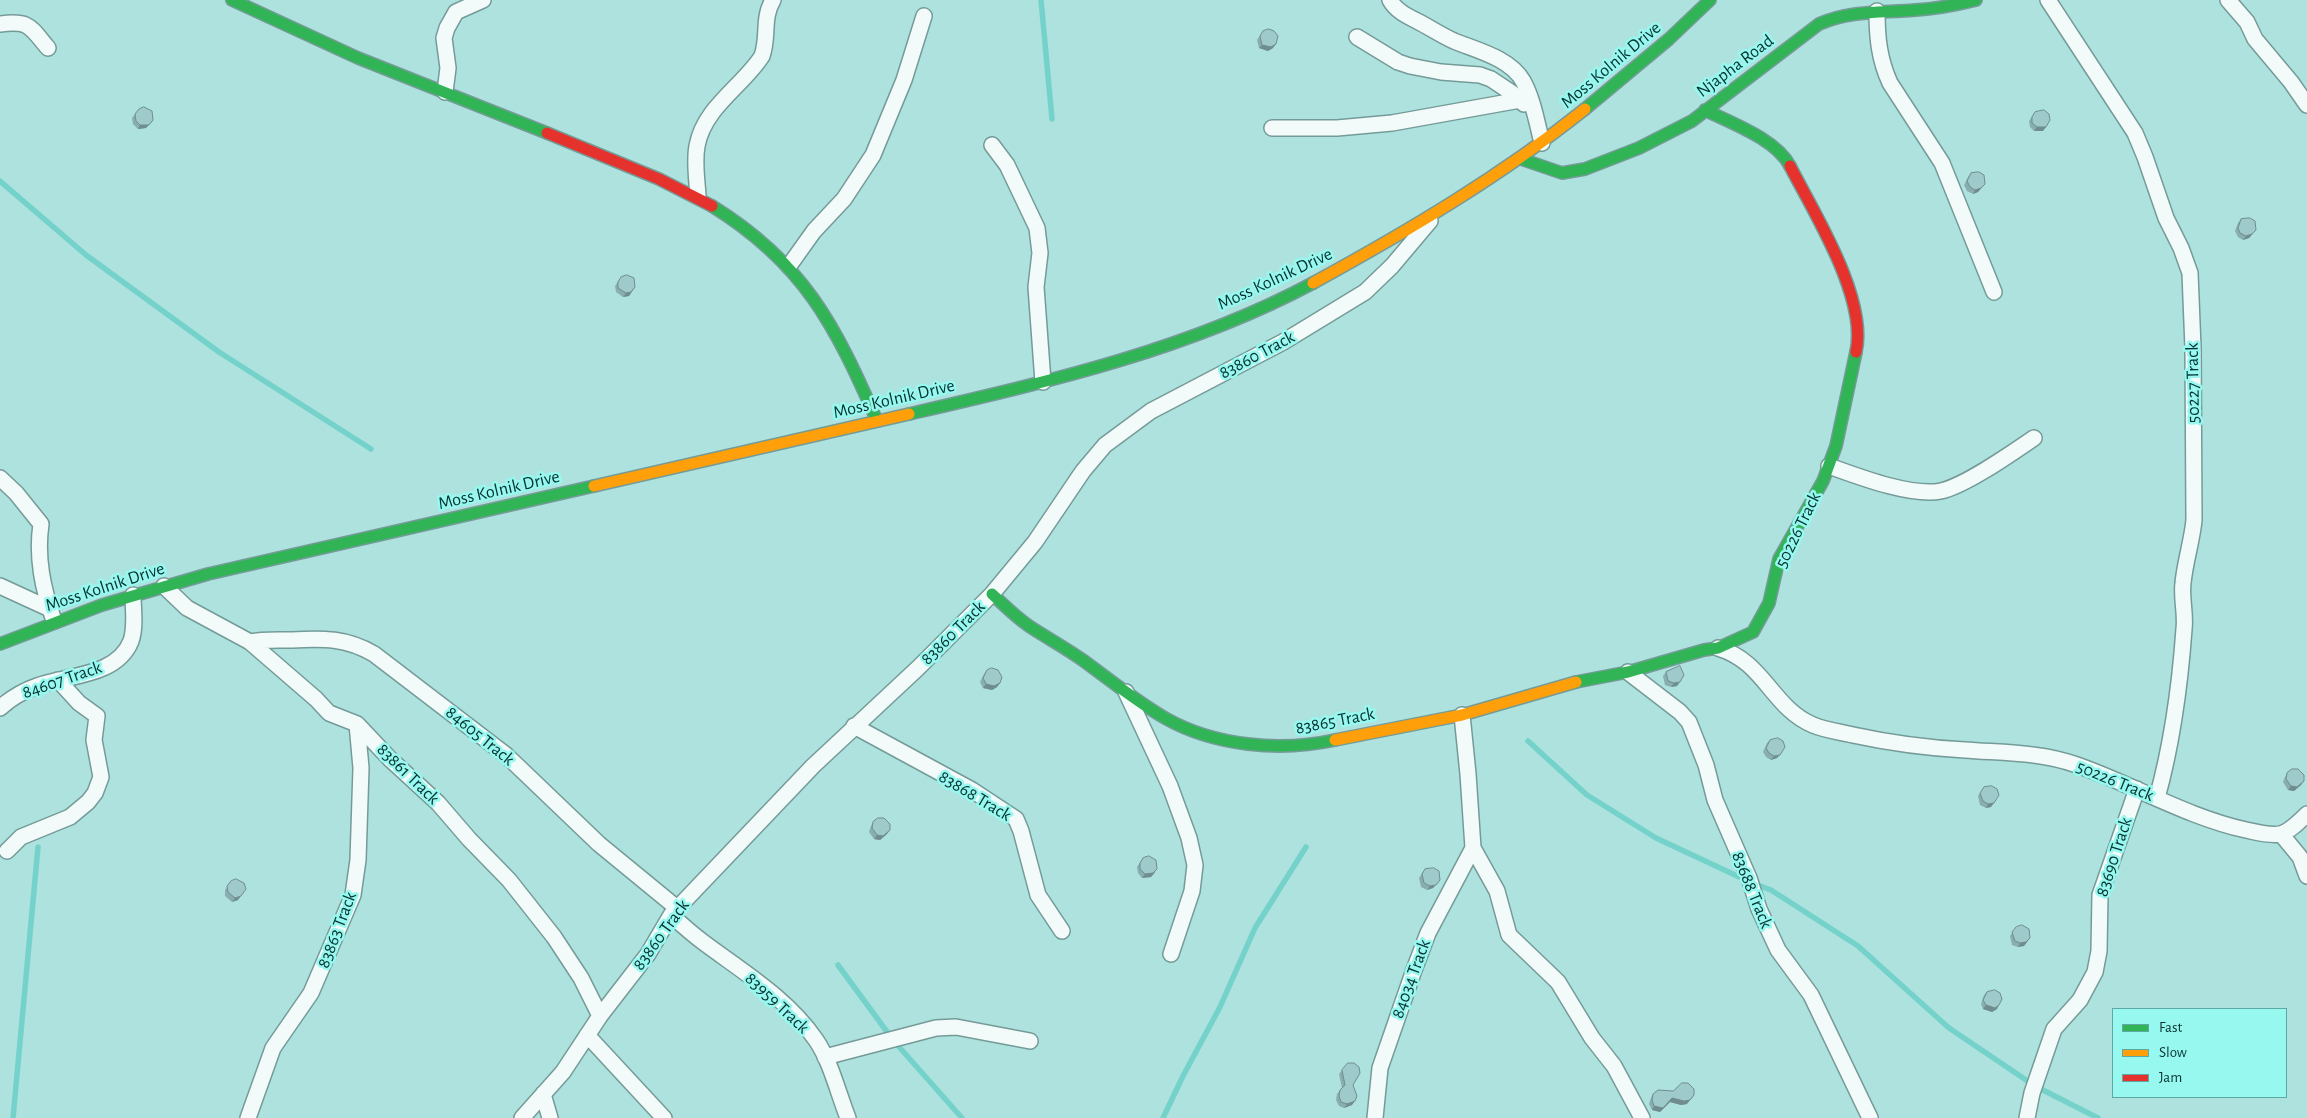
<!DOCTYPE html>
<html>
<head>
<meta charset="utf-8">
<style>
  body { margin:0 }
  #map { position:relative; width:2307px; height:1118px; overflow:hidden; background:#ade2de; font-family:"Alegreya Sans",sans-serif }
  canvas { display:block }
  .legend { position:absolute; left:2112px; top:1008px; width:175px; height:90px; box-sizing:border-box; background:#97f8f0; border:1px solid #5da9a3; margin:0; padding:6px 9px; list-style:none; font-size:15px; color:#053230 }
  .legend li { display:flex; align-items:center; gap:10px; height:25px }
  .legend b { width:25px; border:1px solid #5da9a3 }
</style>
</head>
<body>
<div id="map">
<canvas width="2307" height="1118"></canvas>
<ul class="legend">
<li><b style="height:6px;background:#30b455"></b>Fast</li>
<li><b style="height:6px;background:#ff9f0a"></b>Slow</li>
<li><b style="height:6px;background:#e5322d"></b>Jam</li>
</ul>
</div>
<script>
const g = document.querySelector('canvas').getContext('2d');
g.lineJoin = 'round';
function stroke(path, color, width, dash) { g.strokeStyle = color; g.lineWidth = width; g.lineCap = dash ? 'butt' : 'round'; g.setLineDash(dash || []); g.stroke(path); }
function fill(path, color) { g.fillStyle = color; g.fill(path, 'evenodd'); }
function write(font, color, halo, rows, align = 'center') {
  g.font = font + ' "Alegreya Sans",sans-serif'; g.lineWidth = 5; g.setLineDash([]); g.textBaseline = 'middle'; g.strokeStyle = halo; g.fillStyle = color; for (const [text, x, y, turn = 0] of rows) {
    g.save(); g.translate(x, y); g.rotate((+turn || 0) * Math.PI / 180); g.textAlign = isNaN(turn) ? turn : align; if (halo) g.strokeText(text, 0, 0); g.fillText(text, 0, 0); g.restore();
  }
}
stroke(new Path2D(`
  M1041,0L1052,119
  M0,181L86,255L219,352L371,449
  M1528,741L1587,795L1656,838L1750,882L1771,890L1858,946L1949,1028L2035,1086L2098,1118
  M838,965L893,1040L962,1118
  M13,1118L38,847
  M1163,1118L1183,1076L1220,1007L1255,928L1306,847`), '#74d2cb', 5.5);
const street = new Path2D(`
  M1390,0C1395,10 1407,16 1417,21C1429,27 1441,35 1454,41C1476,50 1510,58 1523,81C1533,99 1537,123 1542,143
  M2048,0L2135,133L2145,157L2166,218L2181,248L2190,273L2193,348L2194,520C2192,541 2185,562 2183,583C2181,598 2186,614 2184,629C2180,685 2172,744 2157,798
  M2228,0L2247,22L2255,39L2291,82L2307,105
  M1877,11C1877,37 1879,59 1890,83L1942,163L1994,292
  M0,24C30,20 30,27 48,48
  M1357,37L1398,62L1410,66L1441,72L1480,75L1491,79L1512,93L1524,104
  M445,92L448,68L444,38L447,28L456,12L483,0
  M1272,128H1337L1392,123L1520,100
  M992,145L1007,165L1037,228L1040,253L1036,287L1043,382
  M698,196C697,180 694,162 697,146C704,107 743,86 762,56C769,36 762,18 773,0
  M789,266L814,231L844,199L873,155L904,80L924,16
  M1829,466C1857,476 1911,497 1941,491C1965,486 2012,453 2034,438
  M0,478L16,493L41,524C36,558 43,589 54,621
  M0,586L50,609
  M164,586L187,608L250,642L316,699L329,713L357,724L390,759L438,803L469,839L509,880L554,937L581,978L600,1016
  M250,642C264,639 278,640 292,640C323,638 347,638 374,654L506,755L599,844L677,908
  M1718,648C1764,661 1772,708 1813,725C1825,730 1840,732 1853,735C1890,743 1927,748 1965,750C2003,753 2041,752 2077,765C2134,785 2187,817 2246,830C2256,832 2269,836 2280,834C2289,832 2300,821 2307,814
  M1628,672L1680,712L1689,722L1706,765L1715,800L1749,878L1759,909L1778,950L1811,995L1870,1118
  M1126,692L1170,786L1189,838L1195,865L1192,891L1171,954
  M0,708C11,698 23,691 37,686C66,675 117,677 131,641C136,627 133,609 133,595
  M1462,715L1468,774L1473,848L1497,891L1509,935L1558,982L1592,1038L1614,1066L1642,1118
  M854,726L972,790L1016,819L1021,831L1038,895L1062,931
  M2281,834L2300,857L2307,876
  M7,851L21,837L70,817L88,802L95,793L101,777L94,740L97,716L79,703L58,680
  M671,915C681,924 692,934 703,942C743,972 787,998 816,1040C831,1062 838,1093 848,1118
  M587,1035L664,1118
  M825,1057L936,1028L956,1027L1030,1041
  M543,1094L550,1118
  M248,1118L273,1048L311,993L353,895L358,860L361,768L357,724
  M522,1118L563,1072L600,1016L648,954L671,915L813,766L918,668L992,594L1035,542L1083,471L1105,445L1151,411L1283,342L1365,292L1392,266L1430,221
  M1375,1118L1380,1068L1414,970L1428,933L1473,848
  M2027,1118L2032,1093L2054,1029L2080,1000L2095,972L2099,951L2100,895L2137,789`);
const fast = new Path2D(`
  M232,0L358,58L547,133
  M1585,109L1669,39L1710,0
  M1705,110C1731,123 1776,139 1790,166
  M1521,159L1562,173L1585,169L1639,148L1692,121L1819,24C1851,10 1881,13 1915,10C1935,9 1956,5 1976,0
  M712,206C804,263 835,325 877,421
  M909,414C1047,382 1188,350 1313,283
  M992,594C1004,605 1016,617 1029,626C1047,638 1066,648 1084,661C1110,680 1137,702 1165,718C1214,746 1280,752 1335,740
  M0,644L102,605L208,574L594,486
  M1576,682L1628,672L1704,650L1718,648L1753,632L1769,603L1779,559L1823,481L1836,446L1856,352`);
const slow = new Path2D(`
  M1313,283C1408,231 1501,176 1585,109
  M594,486L909,414
  M1335,740L1462,715L1576,682`);
const jam = new Path2D(`
  M547,133L659,179L712,206
  M1790,166C1814,213 1868,298 1856,352`);
stroke(street, '#759b98', 18);
stroke(fast, '#759b98', 14);
stroke(slow, '#759b98', 14);
stroke(jam, '#759b98', 14);
stroke(street, '#f3fbfa', 15);
stroke(fast, '#30b455', 11);
stroke(slow, '#ff9f0a', 11);
stroke(jam, '#e5322d', 11);
fill(new Path2D(`
  M1263,31L1273,48L1268,51L1259,48L1257,40Z
  M139,109L153,120L146,128L138,129L133,124L132,118Z
  M2035,112L2043,131H2034L2030,127L2029,121Z
  M1971,173L1985,184L1978,192L1973,194L1967,191L1964,185L1968,177Z
  M2241,219L2256,230L2249,238L2243,240L2238,237L2235,231L2238,223Z
  M621,277L635,287L629,296L623,297L616,292L615,286Z
  M987,670L1000,683L997,687L992,690L983,688L980,682L984,674Z
  M1666,672L1677,686L1671,687L1665,685L1663,676Z
  M1770,740L1777,758L1771,760L1766,757L1763,752L1767,743Z
  M2287,773L2304,781L2301,785L2294,791L2288,790L2283,782L2285,777Z
  M1984,787L1991,807L1986,808L1980,805L1978,796Z
  M873,822L887,834L880,840L874,839L869,832L871,826Z
  M1143,858L1155,873L1151,877L1142,878L1138,873L1137,867Z
  M1425,869L1440,880L1433,888L1427,890L1421,887L1419,878Z
  M231,881L238,900L232,902L225,896V890Z
  M2016,927L2030,938L2024,946L2018,947L2012,945L2010,936Z
  M1987,992L1997,1009L1992,1012L1983,1009L1981,1004L1984,995Z
  M1342,1070L1353,1085L1352,1105L1344,1108L1339,1106L1336,1100L1337,1094L1342,1088L1339,1074Z
  M1673,1091L1687,1104L1681,1105L1670,1102L1660,1112L1652,1110L1649,1104L1651,1098L1653,1094Z`), '#89aeaf');
fill(new Path2D(`
  M1276,44L1273,48L1268,51L1259,48L1262,45Z
  M153,120L146,128L138,129L140,125Z
  M2037,127H2046L2043,131H2034Z
  M1985,184L1978,192L1973,194L1975,190Z
  M2256,230L2249,238L2243,240L2246,236Z
  M635,287L629,296L623,297L626,293Z
  M1680,682L1677,686L1671,687L1674,683Z
  M1000,683L997,687L992,690L983,688L986,684Z
  M1780,755L1777,758L1771,760L1774,756Z
  M2304,781L2301,785L2294,791L2288,790L2291,786Z
  M1994,803L1991,807L1986,808L1988,804Z
  M890,830L887,834L880,840L874,839L877,835Z
  M1157,869L1151,877L1142,878L1145,874Z
  M1440,880L1433,888L1427,890L1430,886Z
  M241,896L238,900L232,902L235,898Z
  M2030,938L2024,946L2018,947L2020,943Z
  M1986,1005H1999L1997,1009L1992,1012L1983,1009Z
  M1694,1095L1687,1104L1681,1105L1670,1102L1660,1112L1652,1110L1654,1106L1672,1098Z
  M1355,1101L1352,1105L1344,1108L1347,1104Z`), '#6f8d8e');
const building = new Path2D(`
  M1269,29L1274,31L1278,36L1276,44L1271,47L1262,45L1260,36L1263,31Z
  M144,107L152,111L153,120L149,125H140L136,121L135,114L139,109Z
  M2044,110L2049,114L2050,120L2046,127H2037L2032,123V117L2035,112Z
  M1979,172L1984,175L1985,184L1981,188L1975,190L1970,187L1967,181L1971,173Z
  M2250,218L2255,221L2256,230L2252,234L2246,236L2240,233L2238,228L2241,219Z
  M627,275L634,278L635,287L631,292L626,293L618,288V282L621,277Z
  M1680,666L1684,675L1680,682L1674,683L1668,681L1666,672Z
  M992,668L998,670L1002,677L1000,683L994,686L986,684L983,678L987,670Z
  M1778,738L1783,741L1785,747L1780,755L1774,756L1769,753L1766,748L1770,740Z
  M2292,769H2298L2304,775V781L2297,787L2291,786L2286,779L2287,773Z
  M1992,786L1997,789L1999,795L1994,803L1988,804L1983,801L1980,793L1984,787Z
  M878,818H884L890,824V830L883,836L877,835L872,828L873,822Z
  M1149,856L1156,860L1157,869L1153,873L1145,874L1140,869V863L1143,858Z
  M1434,868L1439,871L1440,880L1436,885L1430,886L1424,883L1422,874L1425,869Z
  M236,879L244,883L246,889L241,896L235,898L228,892L227,886L231,881Z
  M2022,925L2029,929L2030,938L2026,942L2020,943L2015,941L2012,932L2016,927Z
  M1995,990L2000,993L2002,999L1999,1005L1995,1008L1986,1005L1983,1000L1987,992Z
  M1348,1063H1354L1359,1067L1360,1073L1353,1085L1357,1096L1355,1101L1347,1104L1341,1102L1339,1096L1340,1090L1345,1085L1342,1070Z
  M1682,1083H1688L1694,1089V1095L1690,1100L1684,1101L1672,1098L1663,1108L1654,1106L1652,1100L1653,1094L1658,1090L1673,1091Z`);
fill(building, '#9fcacb');
stroke(building, '#6f8d8e', 1);
write('18px', '#053230', '#97f8f0', [
  ["Moss Kolnik Drive",1611,65,-40],
  ["Njapha Road",1735,66,-37],
  ["Moss Kolnik Drive",1275,279,-25],
  ["83860 Track",1257,355,-28],
  ["50227 Track",2193,383,-91],
  ["Moss Kolnik Drive",894,399,-13],
  ["Moss Kolnik Drive",499,490,-13],
  ["50226 Track",1798,530,-64],
  ["Moss Kolnik Drive",105,587,-18],
  ["83860 Track",953,633,-45],
  ["84607 Track",62,680,-19],
  ["83865 Track",1335,721,-11],
  ["84605 Track",480,736,39],
  ["83861 Track",408,774,44],
  ["50226 Track",2115,781,22],
  ["83868 Track",975,796,31],
  ["83690 Track",2114,857,-72],
  ["83688 Track",1752,890,68],
  ["83863 Track",337,930,-69],
  ["83860 Track",661,935,-54],
  ["84034 Track",1411,979,-70],
  ["83959 Track",777,1003,43]
]);
</script>
</body>
</html>
